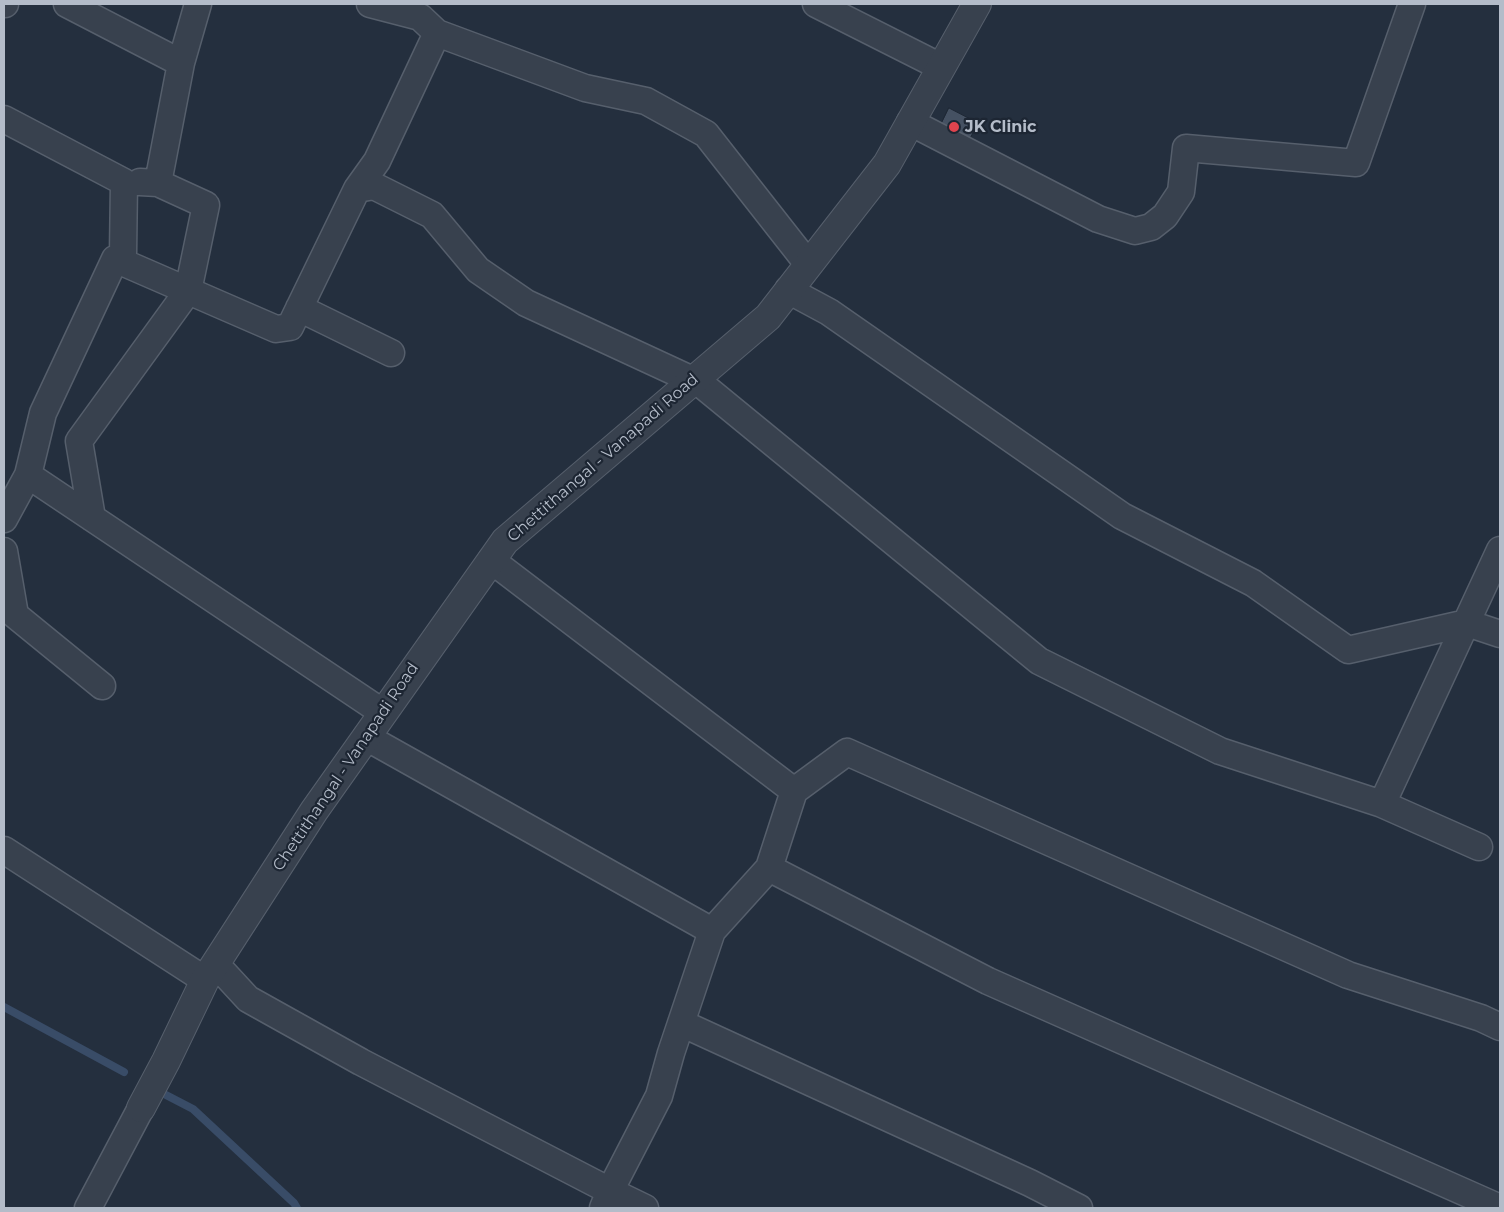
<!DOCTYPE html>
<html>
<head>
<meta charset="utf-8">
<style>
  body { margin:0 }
  #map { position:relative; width:1504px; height:1212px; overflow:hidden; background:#242f3e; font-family:Montserrat,sans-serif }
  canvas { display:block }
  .frame { position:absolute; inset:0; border:5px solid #b4bcc9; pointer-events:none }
</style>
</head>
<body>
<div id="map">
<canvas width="1504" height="1212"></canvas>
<div class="frame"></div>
</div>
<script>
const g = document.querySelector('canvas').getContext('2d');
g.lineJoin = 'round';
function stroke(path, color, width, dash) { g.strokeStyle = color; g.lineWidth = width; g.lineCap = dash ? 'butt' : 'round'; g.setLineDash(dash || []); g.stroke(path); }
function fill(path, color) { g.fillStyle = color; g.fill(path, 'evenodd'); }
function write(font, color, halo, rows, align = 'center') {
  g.font = font + ' Montserrat,sans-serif'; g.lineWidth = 4.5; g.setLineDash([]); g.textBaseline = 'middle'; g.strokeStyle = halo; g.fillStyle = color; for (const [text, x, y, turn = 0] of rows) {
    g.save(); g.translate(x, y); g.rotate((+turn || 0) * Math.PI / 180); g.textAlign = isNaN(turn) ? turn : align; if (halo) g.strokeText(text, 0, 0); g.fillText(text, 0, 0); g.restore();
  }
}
stroke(new Path2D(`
  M4,1007L124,1072
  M166,1095L193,1109L294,1203L297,1208`), '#394c67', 8);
const building = new Path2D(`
  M949,108L978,123L963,152L935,137Z`);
fill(building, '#455162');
stroke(building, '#1f2835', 1);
const minor = new Path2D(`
  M4,4H5
  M67,4L181,63L198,4
  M370,4L420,17L437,33L585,88L646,101L706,134L808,264
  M816,4L941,67
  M4,119L124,182L123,255L115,259
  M910,122L1098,219L1135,231L1151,227L1165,216L1181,192L1186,148L1356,163L1412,4
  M140,182L158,183L181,63
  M357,189L377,161L437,33
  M788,290L829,312L1122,516L1253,583L1348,650L1467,623L1500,634
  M299,308L391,353
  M28,475L382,712
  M92,518L79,441L188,291L206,205L158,183
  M4,519L28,475L43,413L115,259L276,329L290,327L357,189L374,186L432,215L478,270L526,303L701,384L1039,661L1220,751L1382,804
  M4,551L15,615L102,686
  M491,560L794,791
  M366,737L712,931L671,1053L659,1096L610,1191L645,1208
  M1479,847L1382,804L1500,550
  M4,850L205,980
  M769,868L988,981L1500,1208
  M712,931L769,868L794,791L847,752L1348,975L1481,1018L1500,1027
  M213,969L224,973L248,999L361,1062L610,1191L603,1208
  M681,1023L1030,1183L1079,1208
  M88,1208L141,1108`);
const tertiary = new Path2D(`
  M141,1108L166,1061L205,980L314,811L505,541L768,317L887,164L977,4`);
stroke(minor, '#565f6c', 29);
stroke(tertiary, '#565f6c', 30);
stroke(minor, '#38414e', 26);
stroke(tertiary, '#38414e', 28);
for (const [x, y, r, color] of [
  [954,127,6,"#e0444e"]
]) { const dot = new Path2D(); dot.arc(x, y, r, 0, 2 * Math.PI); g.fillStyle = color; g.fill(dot); stroke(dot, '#1d2633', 2); }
write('bold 16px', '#b4bcc9', '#1d2633', [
  ["JK Clinic",965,127]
], 'left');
write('16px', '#b4bcc9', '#1d2633', [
  ["Chettithangal - Vanapadi Road",603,458,-41],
  ["Chettithangal - Vanapadi Road",346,767,-56]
]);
</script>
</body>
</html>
